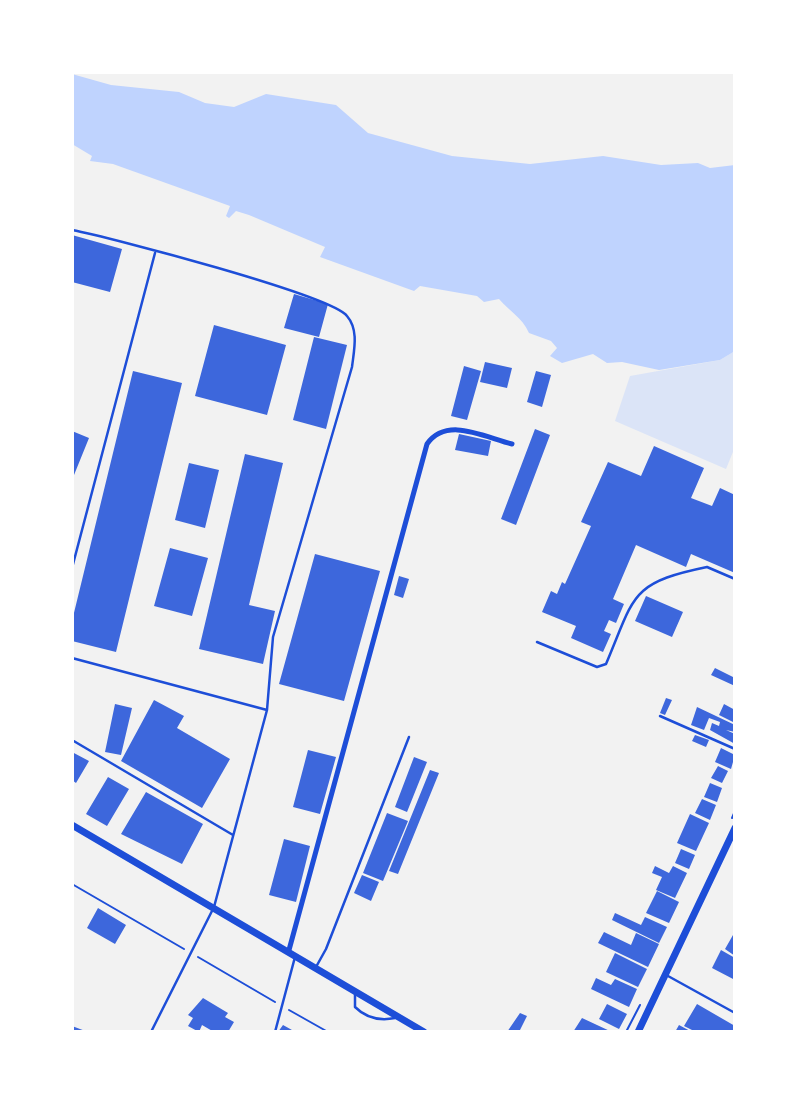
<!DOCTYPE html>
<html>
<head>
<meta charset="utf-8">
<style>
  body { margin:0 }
  #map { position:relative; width:807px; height:1104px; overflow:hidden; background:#f2f2f2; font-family:"Fira Sans",sans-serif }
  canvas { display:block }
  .frame { position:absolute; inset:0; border:74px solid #fff; pointer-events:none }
</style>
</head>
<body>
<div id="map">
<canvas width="807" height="1104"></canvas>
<div class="frame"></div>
</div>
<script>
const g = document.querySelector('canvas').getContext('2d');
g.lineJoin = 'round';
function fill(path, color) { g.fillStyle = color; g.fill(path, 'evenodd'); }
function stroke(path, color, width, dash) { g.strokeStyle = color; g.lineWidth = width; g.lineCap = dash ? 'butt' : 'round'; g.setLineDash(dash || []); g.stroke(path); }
fill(new Path2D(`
  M735,351V447L726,469L615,421L630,376L720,360Z`), '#dbe4f7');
fill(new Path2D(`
  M72,74L111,85L179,92L205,103L234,107L266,94L336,105L368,133L452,156L530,164L603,156L661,165L698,163L710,168L735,165V351L720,360L659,370L622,362L607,363L593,354L562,363L550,356L557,348L551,341L529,333C522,317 510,312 499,299L484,302L477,296L420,286L414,291L320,257L325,247L249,215L236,211L229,218L226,216L230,206L113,164L90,161L92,156L72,144Z`), '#bfd3fe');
fill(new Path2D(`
  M72,235L122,249L110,292L72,282Z
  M294,294L328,304L319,337L284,328Z
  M214,325L286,345L267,415L195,396Z
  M314,337L347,345L326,429L293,420Z
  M485,362L512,368L507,388L480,382Z
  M464,366L481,371L467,420L451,416Z
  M133,371L182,383L116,652L72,641V621Z
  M536,371L551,375L542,407L527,402Z
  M535,429L550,435L516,525L501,519Z
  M72,431L89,438L72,480Z
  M459,434L491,441L488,456L455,450Z
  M654,446L704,468L691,498L712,506L720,488L735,495V573L691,554L686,567L636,545L613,599L624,604L616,623L609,620L604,631L611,634L603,652L571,638L576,626L542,612L551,591L557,594L562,582L565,584L591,526L581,522L608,462L641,476Z
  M245,454L283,463L249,605L275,611L263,664L199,649Z
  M189,463L219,470L205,528L175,520Z
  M170,548L208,558L192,616L154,606Z
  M315,554L380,571L344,701L279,684Z
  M399,576L409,579L403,598L394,595Z
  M646,596L683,612L672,637L635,621Z
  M715,668L735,678V686L711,675Z
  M666,698L672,700L665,715L660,713Z
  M154,700L184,716L177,728L230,759L202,808L121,761Z
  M115,704L132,708L121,755L105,752Z
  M724,704L735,710V723L719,715Z
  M697,707L735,725V732L726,730L735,734V744L710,730L712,723L719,726L720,722L709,718L704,730L691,725Z
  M695,735L709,740L706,747L692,741Z
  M721,748L735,755L731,769L715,762Z
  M308,750L336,757L320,814L293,807Z
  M72,752L89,761L76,783L72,780Z
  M414,757L427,762L407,812L395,807Z
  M718,766L728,771L722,783L711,778Z
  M430,770L439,773L398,874L389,871Z
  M108,777L129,789L107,826L86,814Z
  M710,783L722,788L717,802L704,797Z
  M146,792L203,824L182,864L121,834Z
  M702,799L716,805L710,820L695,813Z
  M387,813L408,821L383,881L363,873Z
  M690,814L709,823L696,851L677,843Z
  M284,839L310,846L296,902L269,895Z
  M681,849L695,855L689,869L675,863Z
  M655,866L669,873L673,866L687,873L675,898L656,890L662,877L652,873Z
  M362,875L379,882L371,901L354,893Z
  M657,891L679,902L669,923L646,913Z
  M98,908L126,925L115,944L87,928Z
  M615,913L641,925L645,917L667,927L659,943L612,920Z
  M604,932L631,945L636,933L659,944L648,967L598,943Z
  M733,935L735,937V956L725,949Z
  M721,950L735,958V980L712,968Z
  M615,953L647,969L638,987L606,972Z
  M596,978L611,985L615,979L637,989L629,1007L591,989Z
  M203,998L228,1013L225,1017L234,1022L228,1032H214L202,1025L199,1032L188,1026L193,1018L188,1015Z
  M607,1004L627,1014L619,1029L599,1019Z
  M697,1004L735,1026L734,1032H696L684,1026Z
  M520,1013L527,1016L519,1032H507Z
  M582,1018L612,1032H573Z
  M283,1025L292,1030L291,1032H278Z
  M679,1025L692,1032H675Z
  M72,1026L88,1032H72Z`), '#3d67dc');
stroke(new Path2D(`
  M732,818L735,811
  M72,884L184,949
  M198,957L275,1002
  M289,1010L328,1032
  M626,1032L640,1005`), '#1d4ed8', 2);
stroke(new Path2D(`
  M72,230C109,237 331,295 347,316C359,330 354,350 352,367L273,637L267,710L214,907L151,1032
  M72,568L155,253
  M537,642L597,667L606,664C635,596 629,583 707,567L735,579
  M72,658L267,710
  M660,716L735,749
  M72,740L233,835
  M316,967L326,949L409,737
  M668,976L735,1013
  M355,994V1007C366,1018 380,1021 395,1018
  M275,1032L295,957`), '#1d4ed8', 2.5);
stroke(new Path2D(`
  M289,950L427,444C447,416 484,437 512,444`), '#1d4ed8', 5);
stroke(new Path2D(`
  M72,825L424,1032
  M638,1032L735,828`), '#1d4ed8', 7);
</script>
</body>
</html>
